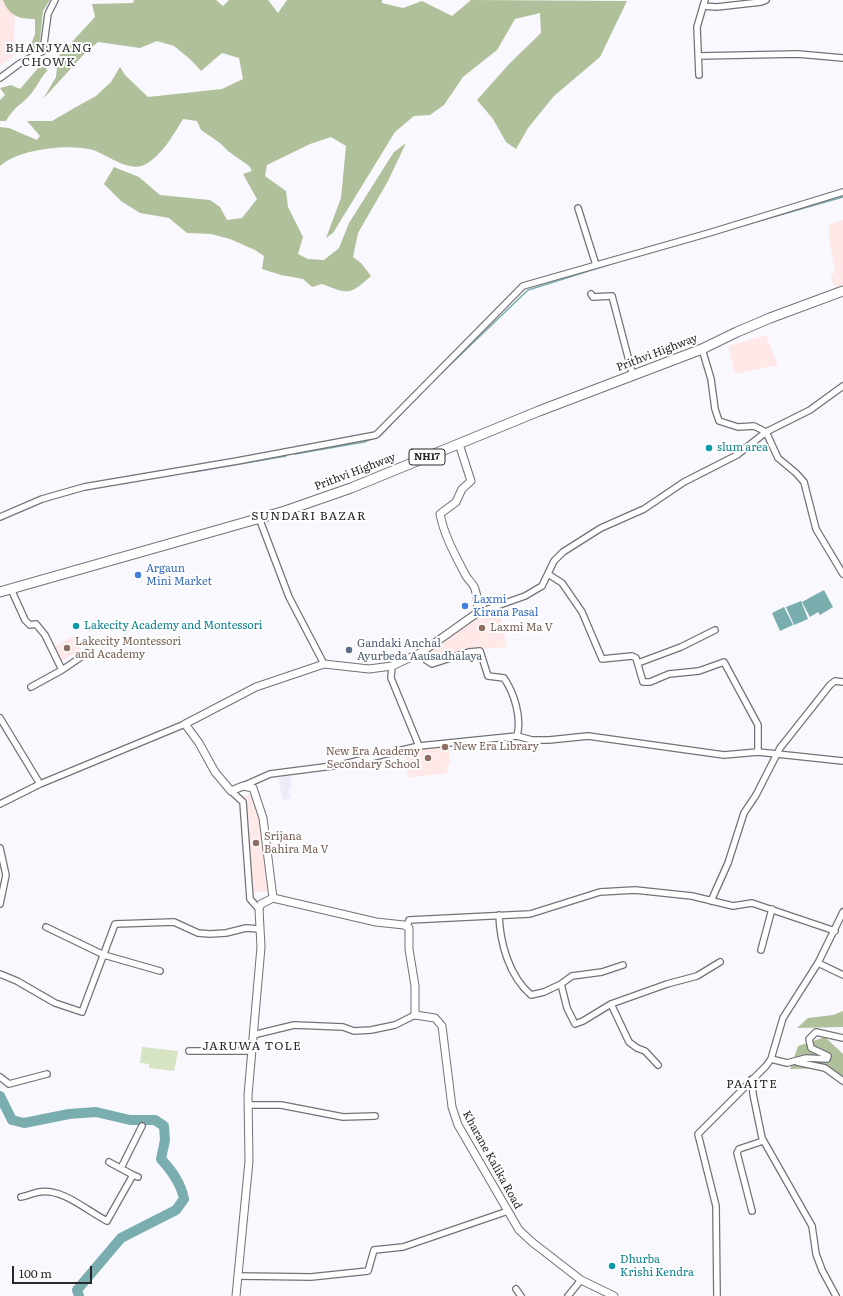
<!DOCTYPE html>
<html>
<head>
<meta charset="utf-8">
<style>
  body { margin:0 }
  #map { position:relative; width:843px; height:1296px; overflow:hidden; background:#f8f8fe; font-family:Literata,serif }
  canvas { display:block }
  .scale { position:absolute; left:12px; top:1266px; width:80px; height:18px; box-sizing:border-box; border:2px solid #27272a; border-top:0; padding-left:5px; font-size:12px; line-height:14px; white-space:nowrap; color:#27272a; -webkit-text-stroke:3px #fff; paint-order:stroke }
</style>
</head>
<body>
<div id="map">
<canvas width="843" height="1296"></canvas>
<div class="scale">100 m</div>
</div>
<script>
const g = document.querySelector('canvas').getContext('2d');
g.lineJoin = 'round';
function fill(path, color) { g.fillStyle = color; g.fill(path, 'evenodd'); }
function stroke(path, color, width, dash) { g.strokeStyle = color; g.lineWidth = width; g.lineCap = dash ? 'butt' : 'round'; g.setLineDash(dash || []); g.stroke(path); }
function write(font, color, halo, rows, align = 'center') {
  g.font = font + ' Literata,serif'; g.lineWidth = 4; g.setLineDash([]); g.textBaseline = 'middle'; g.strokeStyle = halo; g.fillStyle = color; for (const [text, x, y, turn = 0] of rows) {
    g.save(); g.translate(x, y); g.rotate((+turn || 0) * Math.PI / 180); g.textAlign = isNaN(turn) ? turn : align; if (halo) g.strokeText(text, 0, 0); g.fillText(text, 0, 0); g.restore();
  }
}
fill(new Path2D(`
  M290,776L292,787L289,788L291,798L283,800L278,778Z`), '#edecf8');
fill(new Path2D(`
  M0,0H5L15,16L13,57L0,65Z
  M843,220V291L838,293L831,279V275L835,272L829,238V224Z
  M766,335L778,365L735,374L728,346Z
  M499,607L507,647L467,651L432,662L428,660L425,651L452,635L483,613Z
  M73,636L81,649L60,662L53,647Z
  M448,743L450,761L447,768L448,773L407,778L406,754L425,746Z
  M253,794L262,826L264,857L272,891L253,893L248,830L250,824L243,796Z`), '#ffe9e8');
fill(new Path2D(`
  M142,1047L178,1051L174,1071L149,1068V1064L140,1063Z`), '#d6e4c3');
fill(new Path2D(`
  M3,0H50L43,11L39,49L32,54L28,53L35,34V19C19,19 9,16 3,0Z
  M134,0H216L223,6L229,0H268L278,13L287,0H382V3L403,8L422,1L452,16L471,0L627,1L600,57L554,96L528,128L516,149L506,142L493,119L477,100L510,63L541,33L540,13L515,19L497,50L463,77L444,105L430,115L414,116L395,132L333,233L326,238L341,198L346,146L331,137L310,144L267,165L265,176L286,191L288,207L303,237L298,254L308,259L324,260L339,248L349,223L385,166L394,152L406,143L388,181L358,233L353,257L361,263L371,276C349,296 348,294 322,284L312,287L303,279L281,275L262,269L264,256L255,250L230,239L211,234L187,233L169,218L140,213L121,201L104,184L114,167L139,177L160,195L210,200L220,207L227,220L242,218L257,199L243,174L252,171L249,166L228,151L220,143L201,130L197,121L183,119C173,135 162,156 144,165C129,172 107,155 93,150C69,143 18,149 0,166V127L9,128L37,140L40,136L27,121H52L76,107L96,96L111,82L120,67L125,75L148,97L222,89L243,79L239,58L222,53L201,71L191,60L174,46L157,41L140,48L98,42L86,52L43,99L56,77L58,57L95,17L92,4L133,3Z
  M45,60L47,71C40,78 37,87 30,95C20,106 15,106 6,121H0V100L5,95L0,88L11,85L20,89Z
  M843,1011V1027L797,1028L808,1018L833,1015Z
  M825,1037L843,1054V1082C829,1066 809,1069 790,1069L798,1046Z`), '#b0c09a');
fill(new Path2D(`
  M824,590L833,607L820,615L818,612L810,617L802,602Z
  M801,601L808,619L794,625L786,607Z
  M784,607L793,625L780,631L772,613Z`), '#79adae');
stroke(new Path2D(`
  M745,225L843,197
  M295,454L364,442L380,436L429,385L528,290L611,264
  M193,472L286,456`), '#79adae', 1.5);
stroke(new Path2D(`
  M0,1096L12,1120L24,1123L69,1114L96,1112L130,1120H155L164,1126L165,1140L161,1159C172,1171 181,1183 184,1199L176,1210L121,1238L77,1290L79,1296`), '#79adae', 10);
const minor = new Path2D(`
  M703,6L717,7L761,2L766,0
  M698,56L798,54L843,58
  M699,75L697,27L705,0
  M0,78L19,64L43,51L48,14L55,0
  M578,208L596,265
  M591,294L593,297L612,296L633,376
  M702,349L711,379L715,409L719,421L738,427L754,426L766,432L778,458L796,473L804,482L816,529L843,574
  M0,517L42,499L84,487L237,461L376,435L523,286L709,233L843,192
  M259,518L289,597L324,664
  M548,574L562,583L582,612L602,659L632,656L636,658L643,682H650L669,674L699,671L724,662L758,725V752
  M11,589L25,620L30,625L36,624L45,635L62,670L87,653
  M477,613L525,596L542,586L554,561L563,552L601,528L644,509L684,482L737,455L766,432L810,410L843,386
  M422,652L426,660L432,664L469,652L480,651L488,676L504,678C514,693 522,717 517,736
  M638,663L681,647L715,630
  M392,666L391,678L419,746
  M31,687L62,670
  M0,718L40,784
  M243,786L270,774L340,765L419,746L517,736L532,740H549L588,736L724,755L758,752L843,761
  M231,791L243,802L250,899L259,909
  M0,804L40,784L185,724
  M0,848L6,875L0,904
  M711,901L728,863L744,813L756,795L780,748L830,685L835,681L843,682
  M499,915C500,943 509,976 531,995L544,992L561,984L567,1008L575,1024L583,1021L611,1004L629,1042L637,1048L645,1051L658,1065
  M407,926L409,920L530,914L600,892L635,890L692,896L733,906L752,903L835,931
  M46,927L104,955L160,971
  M761,950L772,909
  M818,963L843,975
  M0,974L17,981L55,1003L82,1012L115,924L174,922L198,933L210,934L226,933L246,928L259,929
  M561,984L572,976L602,972L623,965
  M611,1004L667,984L697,976L720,962
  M253,1035L294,1025L343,1027L354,1031L371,1030L395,1025L415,1015
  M189,1051H252
  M771,1059L787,1063L806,1058L827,1059L828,1056L811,1048L809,1039L816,1032L843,1038
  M797,1062L825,1068L843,1081
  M0,1077L9,1084L47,1074
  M752,1079L753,1094L762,1138L812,1226L816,1254L822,1270L836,1296
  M248,1105H281L343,1117L375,1116
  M109,1162L133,1175
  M121,1168L142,1126
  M21,1197C27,1196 33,1193 39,1192C63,1188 87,1211 107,1221L133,1175L138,1177
  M752,1211L737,1153L739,1149L763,1141
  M238,1276L311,1277L368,1271L374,1250L403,1247L508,1211
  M516,1289L521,1296
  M568,1296L581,1280
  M717,1296L716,1206L698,1134L766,1066L771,1059L783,1018L818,963L843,912`);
const tertiary = new Path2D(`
  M273,898L376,922L404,925L409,928V949L415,986V1015L435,1018L442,1026L452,1107L458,1125L519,1230L532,1242L581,1280L614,1296`);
const secondary = new Path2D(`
  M236,1296L249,1161L248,1095L261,947L259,909L261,904L273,898L263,818L253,788L243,786L231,791L215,772L199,743L185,724L256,687L324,664L369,669L392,666L422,652L477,613C478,605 478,597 475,589C474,584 467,579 465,574C455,555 444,535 440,514L456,502L462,489L471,481L459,444`);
const trunk = new Path2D(`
  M0,592L285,511L351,488L539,411L702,349L737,332L770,318L843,291`);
stroke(minor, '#727278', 8);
stroke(tertiary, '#727278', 9);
stroke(secondary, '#727278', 9);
stroke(trunk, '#727278', 11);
stroke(minor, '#fff', 5.5);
stroke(tertiary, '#fff', 7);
stroke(secondary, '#fff', 7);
stroke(trunk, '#fff', 9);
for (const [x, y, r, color] of [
  [709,448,4,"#0f9aa8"],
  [138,575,4,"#3f7fe0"],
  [465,606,4,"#3f7fe0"],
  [76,626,4,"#0f9aa8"],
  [482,628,4,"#8d6e63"],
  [67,648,4,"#8d6e63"],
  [349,650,4,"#5c6f8a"],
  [445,747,4,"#8d6e63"],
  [428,758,4,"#8d6e63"],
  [256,843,4,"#8d6e63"],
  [612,1266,4,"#0f9aa8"]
]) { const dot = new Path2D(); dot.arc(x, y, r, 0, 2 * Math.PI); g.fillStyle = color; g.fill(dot); stroke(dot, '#fff', 1.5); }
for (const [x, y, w] of [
  [427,457,36]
]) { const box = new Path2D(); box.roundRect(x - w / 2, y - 8, w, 16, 3); g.fillStyle = '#fff'; g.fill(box); stroke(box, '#27272a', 1); }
write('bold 10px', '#27272a', null, [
  ["NH17",427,457]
]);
write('11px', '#27272a', '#fff', [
  ["Prithvi Highway",657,353,-21],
  ["Prithvi Highway",355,472,-21],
  ["Kharane Kalika Road",492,1160,61]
]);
write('11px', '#0d838f', '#fff', [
  ["slum area",717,448],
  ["Lakecity Academy and Montessori",84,626],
  ["Dhurba",620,1260],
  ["Krishi Kendra",620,1273]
], 'left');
write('11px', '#366cbe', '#fff', [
  ["Argaun",146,569],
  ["Mini Market",146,582],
  ["Laxmi",473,600],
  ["Kirana Pasal",473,613]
], 'left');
write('11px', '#785e54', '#fff', [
  ["Laxmi Ma V",490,628],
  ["Lakecity Montessori",75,642],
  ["and Academy",75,655],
  ["New Era Library",453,747],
  ["New Era Academy",420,752,"right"],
  ["Secondary School",420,765,"right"],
  ["Srijana",264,837],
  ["Bahira Ma V",264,850]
], 'left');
write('11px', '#4e5e75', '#fff', [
  ["Gandaki Anchal",357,644],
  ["Ayurbeda Aausadhalaya",357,657]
], 'left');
g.letterSpacing = '1px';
write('12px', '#29292e', '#fff', [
  ["BHANJYANG",49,48],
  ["CHOWK",49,62],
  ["SUNDARI BAZAR",309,516],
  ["JARUWA TOLE",252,1046],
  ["PAAITE",752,1084]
]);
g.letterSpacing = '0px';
</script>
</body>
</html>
